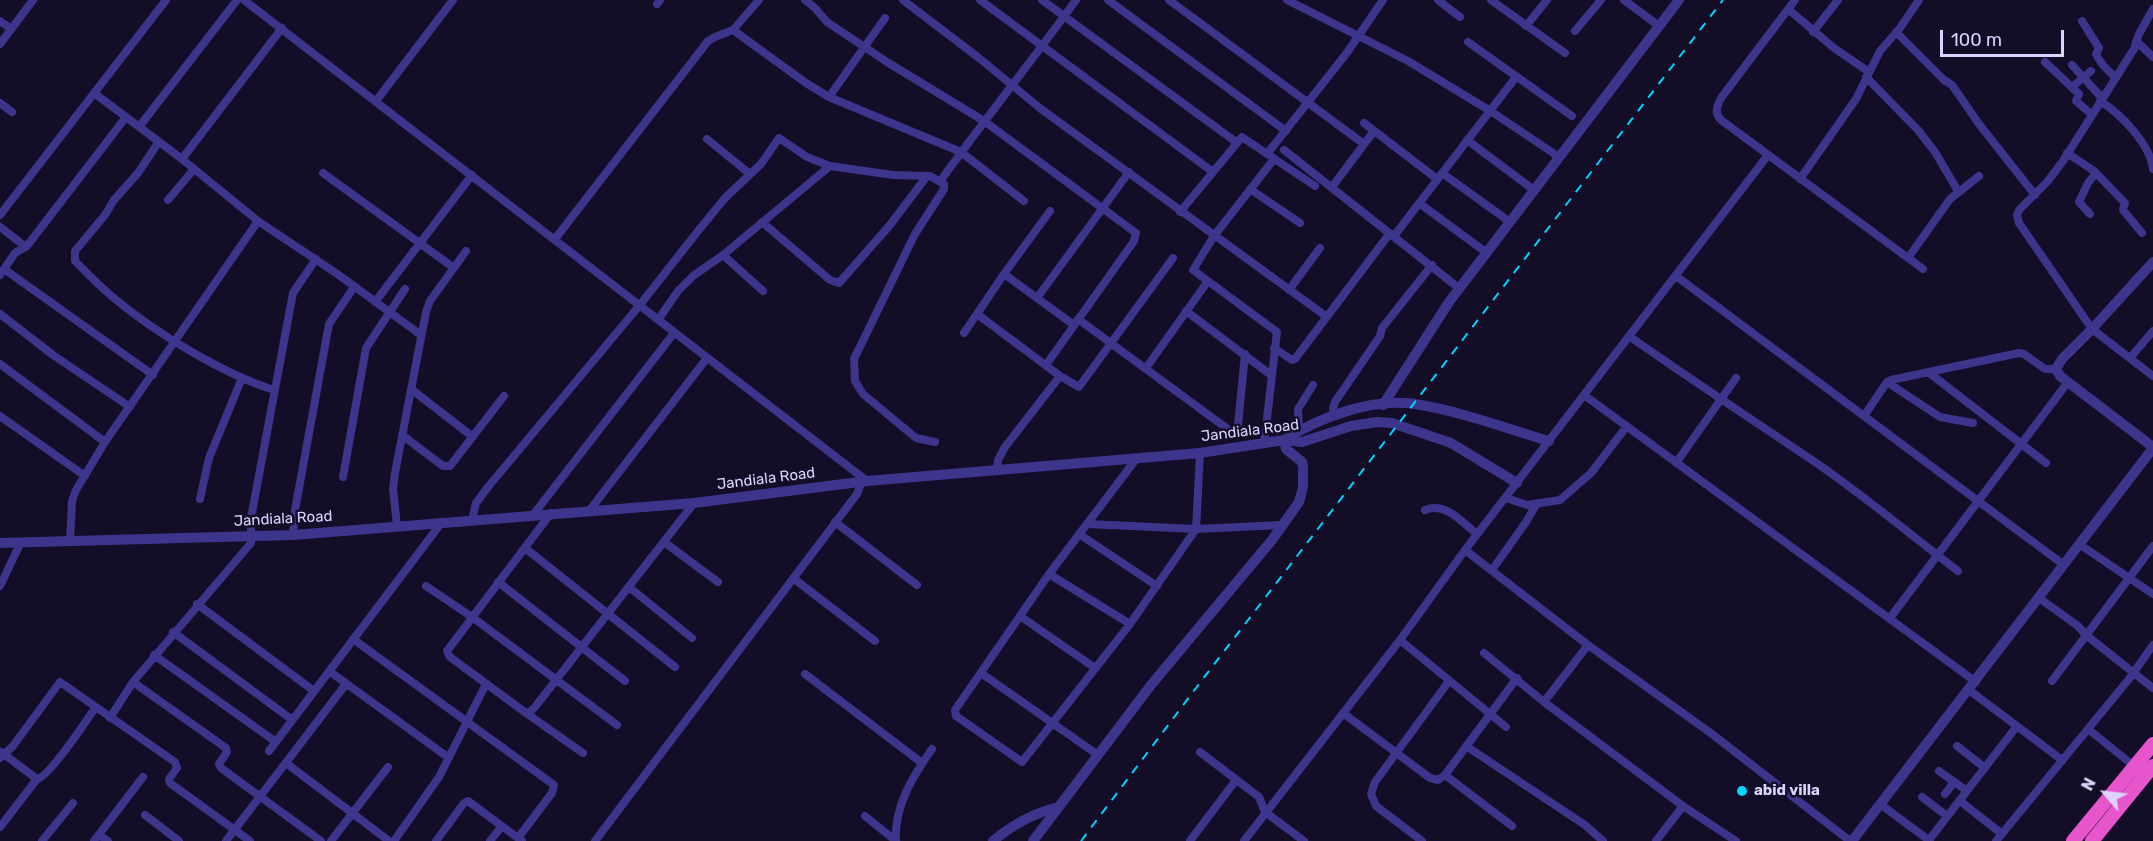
<!DOCTYPE html>
<html>
<head>
<meta charset="utf-8">
<style>
  body { margin:0 }
  #map { position:relative; width:2153px; height:841px; overflow:hidden; background:#130d28; font-family:Rubik,sans-serif }
  canvas { display:block }
  .north { position:absolute; left:2075px; top:763px; width:60px; height:60px; -webkit-text-stroke:4px #130d28; paint-order:stroke; rotate:298deg; font-size:16px; font-weight:700; line-height:24px; text-align:center; color:#dcd4ff }
  .north::after { content:''; display:block; margin:auto; width:21px; height:27px; background:#dcd4ff; clip-path:polygon(50% 0,100% 100%,50% 72%,0 100%) }
  .scale { position:absolute; left:1940px; top:30px; width:124px; height:27px; box-sizing:border-box; border:3px solid #dcd4ff; border-top:0; padding-left:8px; font-size:18px; line-height:21px; white-space:nowrap; color:#dcd4ff; -webkit-text-stroke:4px #130d28; paint-order:stroke }
</style>
</head>
<body>
<div id="map">
<canvas width="2153" height="841"></canvas>
<div class="north">N</div>
<div class="scale">100 m</div>
</div>
<script>
const g = document.querySelector('canvas').getContext('2d');
g.lineJoin = 'round';
function stroke(path, color, width, dash) { g.strokeStyle = color; g.lineWidth = width; g.lineCap = dash ? 'butt' : 'round'; g.setLineDash(dash || []); g.stroke(path); }
function write(font, color, halo, rows, align = 'center') {
  g.font = font + ' Rubik,sans-serif'; g.lineWidth = 5; g.setLineDash([]); g.textBaseline = 'middle'; g.strokeStyle = halo; g.fillStyle = color; for (const [text, x, y, turn = 0] of rows) {
    g.save(); g.translate(x, y); g.rotate((+turn || 0) * Math.PI / 180); g.textAlign = isNaN(turn) ? turn : align; if (halo) g.strokeText(text, 0, 0); g.fillText(text, 0, 0); g.restore();
  }
}
stroke(new Path2D(`
  M244,0L867,481
  M805,0L815,8L827,22L887,62L984,121L1136,233L1134,241L1046,365
  M903,0L979,58L1041,109L1327,317
  M980,0L1213,172
  M1042,0L1236,142
  M1108,0L1286,131
  M1169,0L1364,144
  M1287,0L1408,61L1492,112L1559,157
  M1438,0L1460,17
  M1491,0L1565,53
  M1624,0L1659,26
  M1795,0L1721,98C1717,106 1714,113 1721,120L1923,269
  M657,4L660,0
  M1788,9L1834,48L1869,72
  M2153,9L2139,34L2134,49L2063,161L2047,182L2019,210L2017,215L2019,223L2092,329L2153,376
  M0,21L11,29
  M2082,21L2099,48L2096,54C2100,63 2107,70 2115,77
  M1526,26L1547,0
  M733,30L806,83L829,97L961,152L1024,201
  M1575,31L1601,0
  M1813,32L1838,0
  M1896,32L1944,80L1952,85L1979,124L2035,195
  M2136,41L2153,57
  M1468,42L1572,116
  M0,44L33,0
  M2045,62L2079,94L2076,101L2091,114
  M2072,65L2102,98
  M1866,77L1918,130L1935,152L1958,191
  M2072,87L2091,71
  M829,97L885,18
  M376,101L453,0
  M2100,101C2121,114 2150,144 2153,169
  M0,103L12,112
  M1364,123L1437,179
  M139,127L237,0
  M707,139L750,174
  M1467,140L1534,190
  M158,143L138,173L114,200L105,215L75,251V261C87,273 101,288 115,299C156,333 223,374 274,390
  M1284,150L1460,289
  M2067,153L2094,171L2125,203L2123,210L2142,233
  M1267,154L1346,54L1383,0
  M182,159L282,28
  M323,173L454,268
  M1442,173L1510,222
  M1800,179L1856,99L1880,51L1900,28L1919,0
  M941,180C985,119 1032,61 1076,0
  M1332,187L1374,131
  M1250,189L1300,223
  M168,200L194,169
  M1419,203L1487,253
  M1180,212L1242,137L1315,186
  M2090,214L2079,202L2088,183L2096,173
  M0,215L166,0
  M258,221L336,273L421,335
  M762,222L830,280L839,283L890,225L927,176
  M0,227L26,247
  M1394,236L1516,77
  M555,239L708,41L715,37L733,30L759,0
  M723,255L763,291
  M1908,258L1950,199L1979,176
  M4,269L153,375
  M1004,274L1074,325
  M0,275L15,253L27,246L126,117
  M1676,276L2064,565
  M1289,290L1320,248
  M1037,298L1129,172
  M375,302L472,175
  M1186,311L1271,375
  M0,314L53,355L130,407
  M977,314L1060,376L1079,387L1173,258
  M1078,319L1229,430H1235L1238,425L1245,354
  M658,320L678,291L693,276L723,255L830,166
  M964,333L1004,274L1050,211
  M1629,336C1687,377 1747,416 1806,456C1859,491 1908,533 1958,571
  M1274,348L1292,360L1295,359L1390,233
  M2130,358L2153,331
  M0,364L105,442
  M1146,368L1208,281
  M1928,372L2046,463
  M1887,382L1940,417L1973,423
  M411,389L473,437
  M1584,395L1976,682
  M0,416L85,476
  M1335,416L1333,408L1335,402L1380,336L1382,328L1432,265
  M1864,416L1887,382L1891,380L2019,353L2024,354L2045,369H2056
  M1299,431L1298,409L1313,385
  M402,435L443,466H450L504,396
  M1264,444L1277,332L1193,270L1214,236L1274,159
  M1137,458L1049,574L955,710L956,716L1022,762L1130,624L1196,529L1200,453
  M1676,463L1736,378
  M997,470L998,460L1005,447L1060,376
  M343,477L366,348L405,289
  M1506,498L1527,505L1560,500L1591,473L1627,426
  M200,499L209,458L242,378
  M1425,510C1445,501 1463,523 1477,534
  M589,511L707,358
  M551,513L447,651L450,657L526,713L530,712L535,707L694,503
  M533,515L674,333
  M472,520L476,503L488,487L639,306L698,231L725,198L761,164L779,138L807,157L830,166L893,175L930,176L944,184V189L915,234L854,359L855,381L863,394L916,438L935,442
  M835,522L917,585
  M1087,524L1196,529L1282,525
  M397,526L393,488L395,473L426,312L430,301L466,251
  M1079,534L1157,586
  M293,535L295,510L329,324L354,287
  M70,541L72,501L76,490L105,442L258,221L182,159L94,93
  M664,542L718,582
  M2079,544L2153,594
  M525,548L675,667
  M1465,550L1588,645L1712,734L1850,841
  M1492,570L1526,522L1536,505
  M1049,574L1130,624
  M793,578L875,641
  M498,582L625,681
  M0,586L21,542
  M426,586L472,617L617,725
  M629,587L692,638
  M2039,598L2078,626L2086,635L2153,688
  M197,604L314,691
  M1020,616L1095,668
  M1890,618L2068,382
  M173,632L291,719
  M353,639L554,785L552,793L518,838
  M1400,640L1506,727
  M1484,653L1544,702L1683,806L1736,841
  M154,655L276,742
  M329,671L449,758
  M981,673L1098,755
  M805,674L922,763
  M2052,681L2153,546
  M133,682L226,748L227,752L219,764L221,768L321,841
  M1969,690L2062,760
  M1544,702L1588,645
  M526,713L583,753
  M1343,713L1430,778L1438,780L1445,775L1517,678
  M110,718L133,682L251,543V518L293,293L316,259
  M2088,729L2134,766
  M1466,746L1585,825L1603,841
  M1957,746L1985,768
  M269,751L442,522
  M1,752L37,779
  M1200,752L1259,797L1265,812L1304,841
  M0,758L13,746L60,682L175,762L177,768L169,779L170,783L250,841
  M286,763L389,841
  M1939,771L1967,791
  M1445,775L1512,826
  M1945,794L1954,782
  M1922,797L1947,816
  M1960,801L2002,834
  M1880,804L1930,841
  M145,815L179,841
  M865,816L896,841
  M0,827L37,779C49,777 86,721 95,708
  M99,835L108,841
  M1929,840L2017,726
  M42,841L73,803
  M94,841L143,777
  M226,841L346,684
  M331,841L388,767
  M394,841L439,777L486,684
  M436,841L464,803L468,801L522,841
  M490,841L502,826
  M595,841L857,494L862,482
  M896,841C894,806 913,776 932,749
  M1190,841L1236,780
  M1244,841L1400,640L1465,550L1768,155
  M1422,841L1376,806L1371,794L1375,782L1449,681
  M1656,841L1683,806
  M1996,841L2129,679L2153,645`), '#3d348b', 8);
stroke(new Path2D(`
  M2153,262L2092,329L2062,359L2056,369L2060,376L2153,447
  M1383,405L1449,302L1679,0
  M1284,440C1320,417 1371,398 1415,404C1460,411 1505,428 1549,441
  M0,543L293,535L694,503L867,481L1200,453L1284,440L1302,442L1351,426L1377,422L1392,423L1451,443L1517,483
  M993,841C1012,825 1034,813 1058,807
  M1033,841L1151,685L1272,540L1299,502L1303,487V466L1302,462L1286,449L1284,440
  M1852,841L2153,448`), '#3d348b', 10);
stroke(new Path2D(`
  M2073,841L2153,744
  M2092,841L2153,766`), '#e655cc', 14);
stroke(new Path2D(`
  M1081,841L1199,684L1723,0`), '#00d5ff', 2, [9, 8]);
for (const [x, y, r, color] of [
  [1742,791,6,"#00d5ff"]
]) { const dot = new Path2D(); dot.arc(x, y, r, 0, 2 * Math.PI); g.fillStyle = color; g.fill(dot); stroke(dot, '#130d28', 2); }
write('15px', '#dcd4ff', '#130d28', [
  ["Jandiala Road",1250,431,-7],
  ["Jandiala Road",766,479,-7],
  ["Jandiala Road",283,519,-3]
]);
write('bold 15px', '#dcd4ff', '#130d28', [
  ["abid villa",1754,791]
], 'left');
</script>
</body>
</html>
